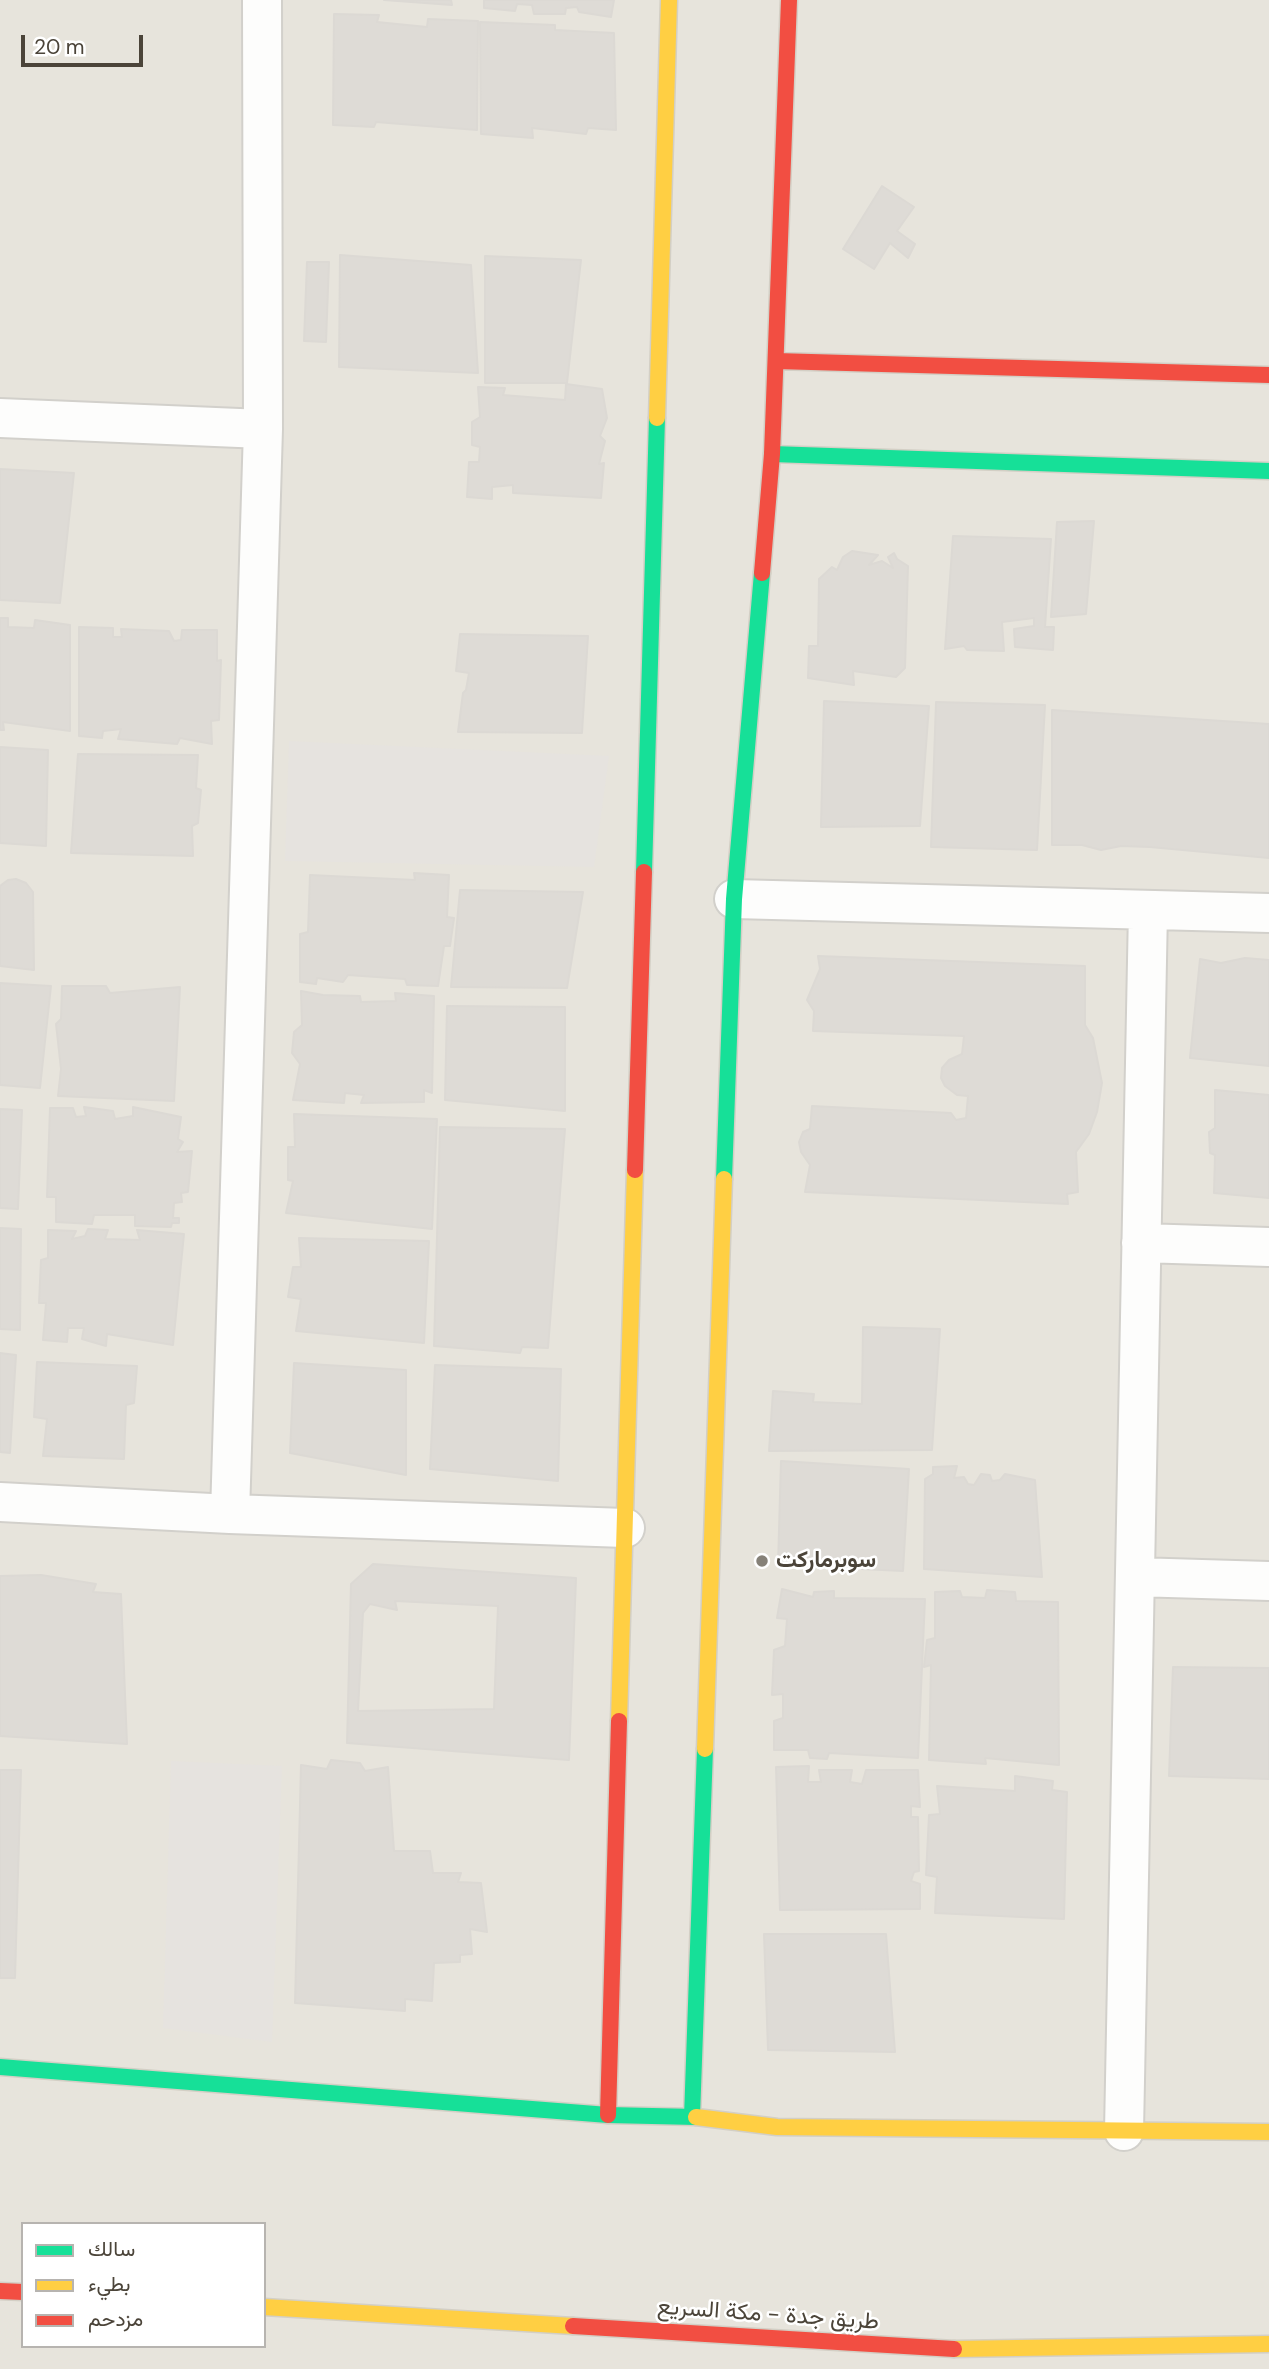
<!DOCTYPE html>
<html>
<head>
<meta charset="utf-8">
<style>
  body { margin:0 }
  #map { position:relative; width:1269px; height:2369px; overflow:hidden; background:#f4f2ee; font-family:"DM Sans",Vazirmatn,sans-serif }
  canvas { display:block }
  .legend { position:absolute; left:21px; top:2222px; width:245px; height:126px; box-sizing:border-box; background:#fff; border:2px solid #b7b4b0; margin:0; padding:9px 12px; list-style:none; font-size:21px; color:#4b4439 }
  .legend li { display:flex; align-items:center; gap:14px; height:35px }
  .legend b { width:35px; border:2px solid #b7b4b0 }
  .scale { position:absolute; left:21px; top:35px; width:122px; height:32px; box-sizing:border-box; border:4px solid #4b4439; border-top:0; padding-left:9px; font-size:21px; line-height:24px; white-space:nowrap; color:#4b4439; -webkit-text-stroke:5px #fff; paint-order:stroke }
</style>
</head>
<body>
<div id="map">
<canvas width="1269" height="2369"></canvas>
<ul class="legend">
<li><b style="height:9px;background:#16e098"></b>سالك</li>
<li><b style="height:9px;background:#ffcf43"></b>بطيء</li>
<li><b style="height:9px;background:#f24e42"></b>مزدحم</li>
</ul>
<div class="scale">20 m</div>
</div>
<script>
const g = document.querySelector('canvas').getContext('2d');
g.lineJoin = 'round';
function fill(path, color) { g.fillStyle = color; g.fill(path, 'evenodd'); }
function stroke(path, color, width, dash) { g.strokeStyle = color; g.lineWidth = width; g.lineCap = dash ? 'butt' : 'round'; g.setLineDash(dash || []); g.stroke(path); }
function write(font, color, halo, rows, align = 'center') {
  g.font = font + ' "DM Sans",Vazirmatn,sans-serif'; g.lineWidth = 5; g.setLineDash([]); g.textBaseline = 'middle'; g.strokeStyle = halo; g.fillStyle = color; for (const [text, x, y, turn = 0] of rows) {
    g.save(); g.translate(x, y); g.rotate((+turn || 0) * Math.PI / 180); g.textAlign = isNaN(turn) ? turn : align; if (halo) g.strokeText(text, 0, 0); g.fillText(text, 0, 0); g.restore();
  }
}
fill(new Path2D(`
  M0,0H1269V2369H0ZM23,2224H264V2346H23Z`), '#e7e4dc');
fill(new Path2D(`
  M289,741L609,756L594,867L285,861Z
  M171,1761L282,1766L272,2042L163,2028Z`), '#e6e3df');
const building = new Path2D(`
  M384,0H451L452,5Z
  M484,0H614L611,17L579,12L577,7L566,8L565,14H534L532,5L517,4L515,11L484,8Z
  M334,14L379,15L377,22L427,27L428,19L478,21L477,130L376,122L374,127L333,125Z
  M480,22L555,25V30L614,33L616,130L588,128L586,134L532,128L533,138L481,134Z
  M882,186L914,207L897,231L915,244L908,258L890,243L874,269L843,249Z
  M340,255L471,265L478,373L339,367Z
  M485,256L581,260L567,383H485Z
  M307,262H329L326,342L304,341Z
  M566,384L602,389L607,418L600,436L605,441L599,464L604,463L601,498L513,493V485L492,487V499L467,497L469,462H479L480,447L472,445V422L480,417L478,387L505,388L503,395L565,400Z
  M0,469L74,473L60,603L0,600Z
  M1094,521L1086,614L1051,617L1057,522Z
  M953,536L1051,539L1045,627H1054L1053,650L1015,647L1014,629L1034,626V618L1002,622L1004,651L967,650L964,646L945,649Z
  M852,551L878,555L869,565L882,561L893,568L888,557L894,553L897,559L908,566L905,668L896,677L853,671L854,685L808,678L809,646H818L819,579L832,567L837,570L843,557Z
  M0,618H8V627L34,628L35,620L70,625V731L3,722L4,730H0Z
  M79,627L113,628V637H122L121,629L169,631L174,641L181,640L182,630H217V661L221,660L219,720L211,721L212,744L180,738L177,744L118,739L121,729L103,731L102,738L79,736Z
  M460,634L588,636L582,733L458,732L463,693L466,690L469,673L456,671Z
  M824,701L929,706L920,826L821,827Z
  M936,702L1045,705L1037,850L931,847Z
  M1052,710L1269,724V858L1150,847L1121,846L1101,850L1082,845H1052Z
  M0,747L48,750L46,846L0,843Z
  M78,754L198,755L196,788L201,790L198,823L192,826L193,856L71,853Z
  M414,873L449,875L447,917L454,918L450,946H444L438,986L407,985L405,979L348,975L343,982L317,978L316,984L300,982V934L308,932L310,875L415,880Z
  M16,879L26,883L33,892L34,970L0,966V886L8,880Z
  M460,890L583,892L567,988L451,987Z
  M818,956L1085,966V1025L1093,1038L1102,1083L1097,1112L1089,1134L1076,1152L1078,1192L1067,1194L1068,1204L805,1192L810,1165L801,1152L799,1142L803,1132L810,1129L812,1106L951,1113L956,1120L966,1118L968,1096L957,1095L945,1086L941,1078L942,1068L949,1060L962,1054L964,1036L813,1031L814,1011L807,1000L820,969Z
  M1245,958L1269,960V1066L1190,1058L1200,959L1221,963Z
  M0,983L51,986L40,1088L0,1085Z
  M62,986H106L110,993L180,987L174,1101L58,1096L61,1069L56,1024L61,1019Z
  M301,991L323,995L360,996L361,1002L396,1001L395,993L434,996L432,1093L424,1090V1102L361,1103L364,1095L345,1093L344,1103L293,1100L300,1064L292,1053L294,1032L302,1025Z
  M447,1006L565,1007V1111L445,1100Z
  M1215,1090L1269,1095V1198L1214,1193L1215,1155L1210,1153L1209,1132L1215,1128Z
  M84,1107L113,1111L115,1119L133,1116V1107L181,1117L178,1139L183,1142L177,1152L192,1151L188,1192L181,1193L182,1202L174,1203L173,1218H179V1223H172L171,1227L135,1226V1215H94L92,1224L56,1222V1197H47L50,1108H73L76,1117L86,1116Z
  M0,1109L22,1110L18,1209L0,1208Z
  M294,1114L437,1119L432,1229L286,1213L293,1181L288,1180V1147H295Z
  M440,1127L565,1129L548,1348L522,1347L520,1353L434,1346Z
  M0,1228L21,1229L20,1330L0,1329Z
  M88,1229L108,1230L105,1239L140,1240L137,1230L184,1234L173,1345L107,1334L106,1346L82,1339L84,1328H68L67,1342L43,1340L46,1303H39L41,1260L48,1258V1230L76,1231L72,1239L85,1236Z
  M299,1238L429,1241L424,1343L296,1331L301,1299L288,1297L293,1267H301Z
  M863,1327L940,1329L932,1450L769,1451L773,1391L814,1394L813,1402L862,1404Z
  M0,1353L16,1355L10,1453L0,1452Z
  M37,1362L137,1366L134,1403L126,1405L124,1459L43,1456L47,1419L34,1417Z
  M294,1363L406,1370V1475L290,1453Z
  M435,1365L561,1369L558,1481L430,1469Z
  M781,1461L909,1469L903,1571L778,1565Z
  M957,1466L954,1478L964,1477L968,1484L974,1485L981,1474L990,1475L992,1481L1000,1480L1005,1474L1035,1480L1042,1577L924,1569L925,1479L933,1474V1467Z
  M373,1564L576,1578L569,1760L347,1743L351,1584Z
  M41,1575L96,1584L93,1592L121,1594L127,1744L0,1736V1576Z
  M782,1589L813,1597L814,1592L834,1591V1598L925,1599L918,1758L829,1753L827,1759L810,1758L808,1750H774V1721L783,1718V1694L772,1695L774,1650L785,1646L787,1619L777,1618Z
  M987,1590L1015,1592L1016,1601L1058,1602L1059,1765L985,1758L986,1764L929,1760L931,1665L924,1667L927,1640L935,1638V1592L960,1591L962,1597L985,1598Z
  M395,1601L498,1606L494,1709L358,1711L363,1613L370,1604L397,1610Z
  M1173,1667L1269,1668V1779L1169,1776Z
  M331,1760L360,1763L365,1771L388,1767L394,1851H430L433,1873H461L458,1882L481,1883L487,1932L470,1929L472,1954L460,1955V1962L434,1963L432,2001L405,1999V2011L295,2003L301,1765L327,1769Z
  M809,1766L808,1782H821L819,1770H852L850,1782L862,1784L866,1770H918L920,1807L911,1806V1817H918L919,1871L914,1872L911,1881L920,1884V1909L780,1910L776,1767Z
  M0,1770H21L15,1978H0Z
  M1015,1776L1053,1781L1052,1790L1067,1792L1064,1919L935,1913L937,1877L926,1875L929,1815L940,1814L937,1786L1015,1791Z
  M764,1934H886L895,2052L768,2050Z`);
fill(building, '#dedbd6');
stroke(building, '#dcd9d4', 2);
const street = new Path2D(`
  M0,418L263,429
  M734,899L1269,913
  M1141,1243L1269,1247
  M0,1502L230,1514L625,1528
  M230,1514L263,429L262,0
  M1135,1577L1269,1581
  M1124,2131L1148,910`);
const fast = new Path2D(`
  M772,454L1269,471
  M644,872L657,418
  M724,1179L734,899L762,573
  M0,2067L608,2115L696,2117
  M692,2117L705,1749`);
const slow = new Path2D(`
  M657,418L669,0
  M619,1721L635,1170
  M705,1749L724,1179
  M696,2117L777,2127L1269,2132
  M264,2307L573,2326
  M954,2349L1269,2344`);
const jam = new Path2D(`
  M776,361L1269,375
  M762,573L772,454L789,0
  M635,1170L644,872
  M608,2115L619,1721
  M0,2291L23,2292
  M573,2326L954,2349`);
stroke(street, '#d2d0cb', 42);
stroke(fast, '#d3cfc5', 19);
stroke(slow, '#d3cfc5', 19);
stroke(jam, '#d3cfc5', 19);
stroke(street, '#fdfdfc', 38);
stroke(fast, '#16e098', 16);
stroke(slow, '#ffcf43', 16);
stroke(jam, '#f24e42', 16);
for (const [x, y, r, color] of [
  [762,1561,7,"#868178"]
]) { const dot = new Path2D(); dot.arc(x, y, r, 0, 2 * Math.PI); g.fillStyle = color; g.fill(dot); stroke(dot, '#fff', 2.5); }
write('bold 23px', '#4b4439', '#fff', [
  ["سوبرماركت",776,1561]
], 'left');
write('23px', '#4b4439', '#fff', [
  ["طريق جدة - مكة السريع",768,2315,4]
]);
</script>
</body>
</html>
